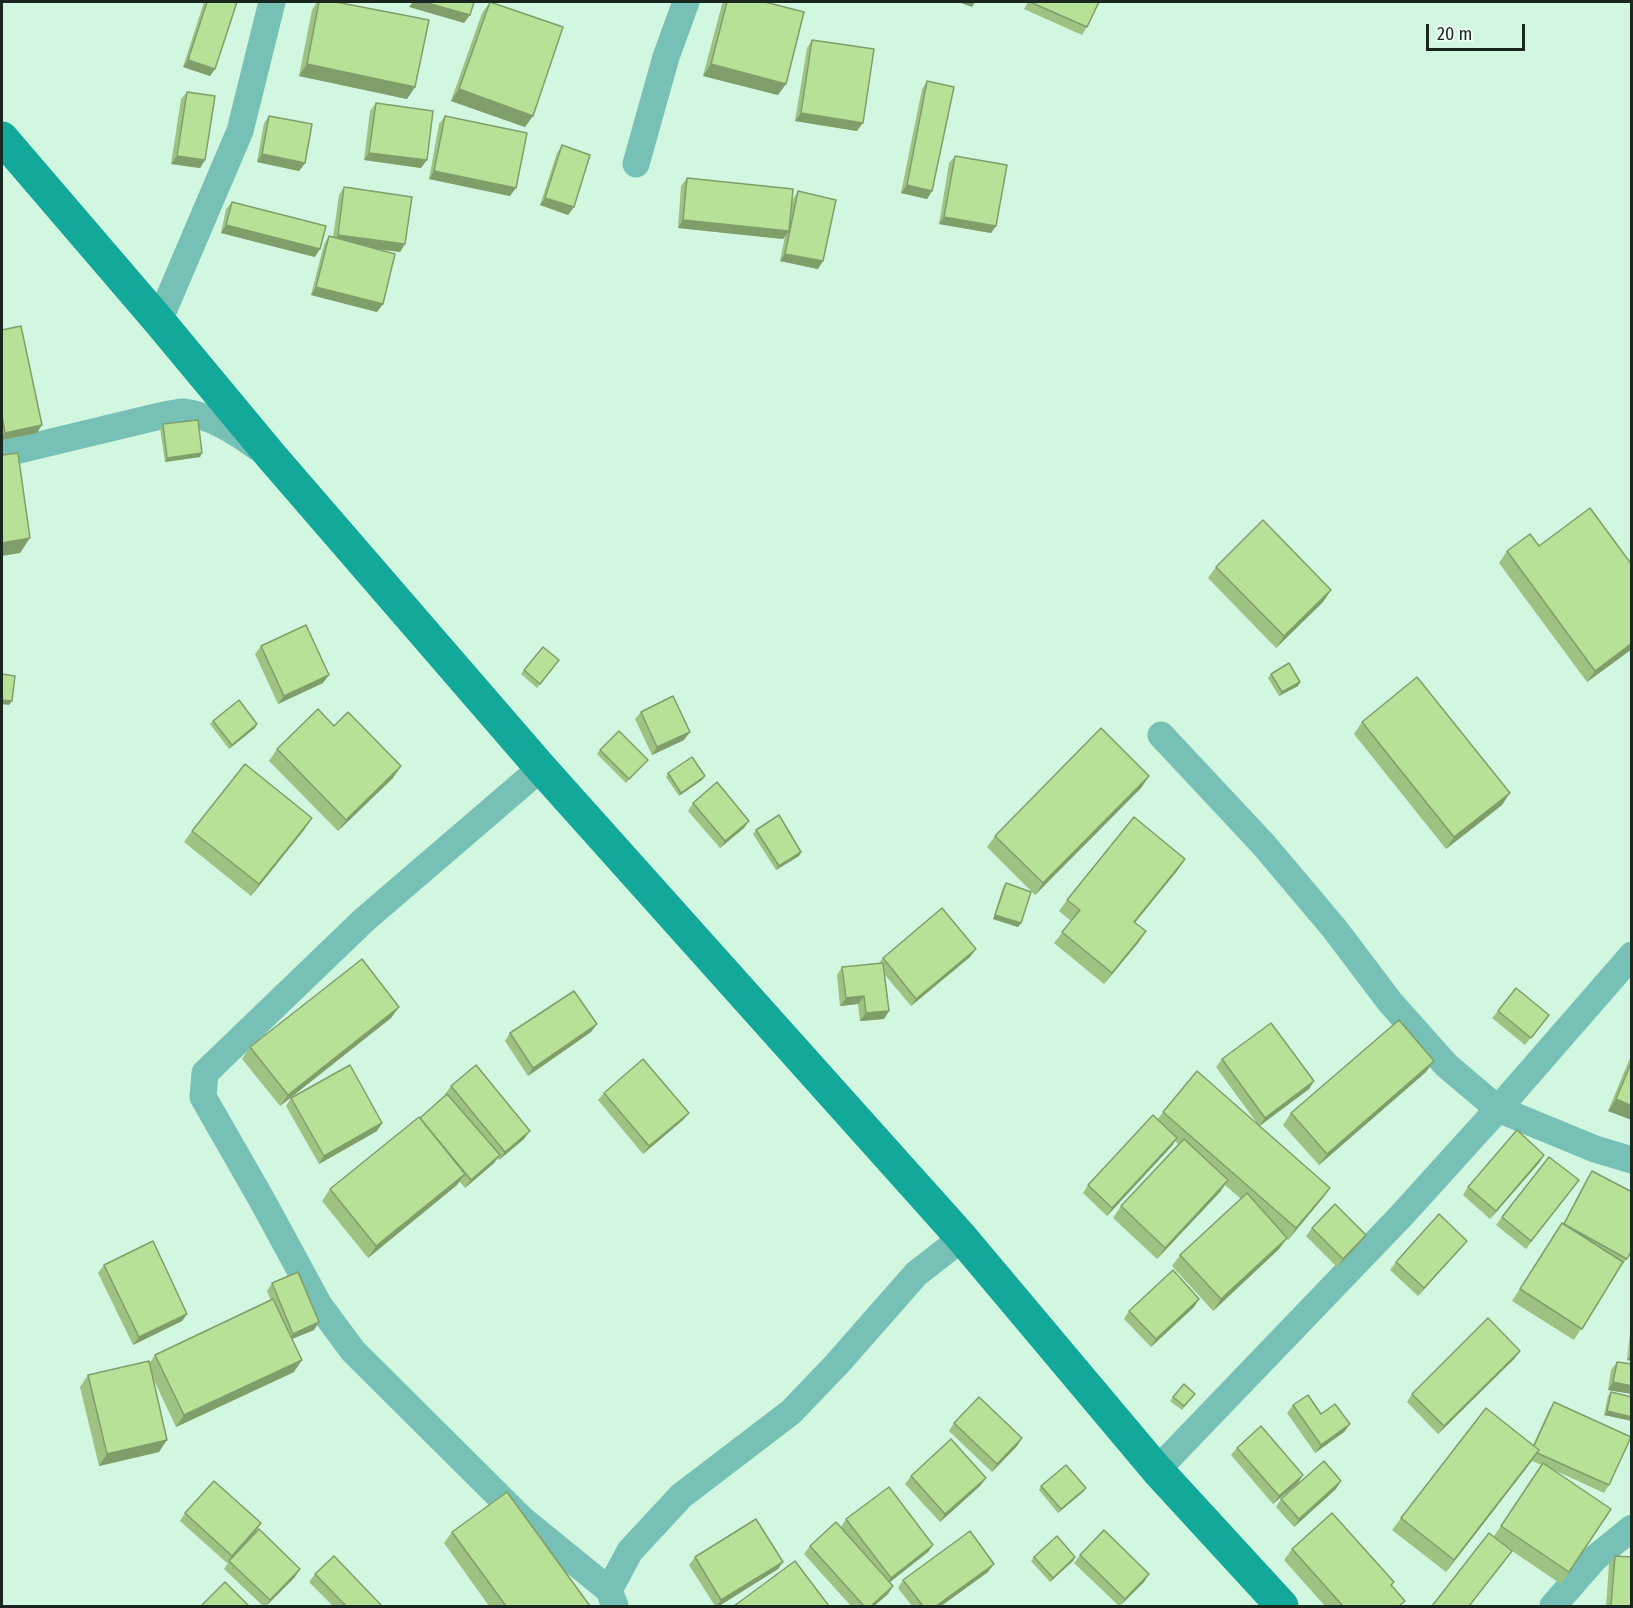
<!DOCTYPE html>
<html>
<head>
<meta charset="utf-8">
<style>
  body { margin:0 }
  #map { position:relative; width:1633px; height:1608px; overflow:hidden; background:#d2f7e0; font-family:"Fira Sans Condensed",sans-serif }
  canvas { display:block }
  .frame { position:absolute; inset:0; border:3px solid #19271f; pointer-events:none }
  .scale { position:absolute; left:1426px; top:24px; width:99px; height:27px; box-sizing:border-box; border:3px solid #19271f; border-top:0; padding-left:8px; font-size:18px; line-height:21px; white-space:nowrap; color:#19271f; -webkit-text-stroke:4px #effef5; paint-order:stroke }
</style>
</head>
<body>
<div id="map">
<canvas width="1633" height="1608"></canvas>
<div class="frame"></div>
<div class="scale">20 m</div>
</div>
<script>
const g = document.querySelector('canvas').getContext('2d');
g.lineJoin = 'round';
function stroke(path, color, width, dash) { g.strokeStyle = color; g.lineWidth = width; g.lineCap = dash ? 'butt' : 'round'; g.setLineDash(dash || []); g.stroke(path); }
function fill(path, color) { g.fillStyle = color; g.fill(path, 'evenodd'); }
stroke(new Path2D(`
  M636,164L666,57L686,2
  M159,321L240,131L272,2
  M2,454L160,416C167,415 176,412 183,412C210,415 236,432 257,447
  M1161,735L1263,844L1334,928L1390,1002L1446,1065L1498,1109L1595,1149L1632,1160
  M541,768L364,920L205,1073L203,1097L262,1200L319,1305L353,1351L523,1520L609,1590L615,1606
  M1157,1470L1401,1216L1498,1109L1632,955
  M609,1590L630,1551L681,1496L791,1412L837,1364L916,1274L962,1238
  M1553,1606L1595,1558L1632,1528`), '#76c0b5', 27);
stroke(new Path2D(`
  M2,138L159,321L272,457L541,768L962,1238L1157,1470L1282,1606`), '#12a89a', 33);
fill(new Path2D(`
  M204,2H237L215,69L210,76L183,67Z
  M317,2H336L415,87L407,99L299,76L312,10Z
  M490,2L525,127L451,101L482,13Z
  M723,2H765L778,95L703,76L722,4Z
  M1028,2H1099L1087,27L1082,35L1024,9Z
  M812,40L857,131L795,121L807,48Z
  M927,81L932,191L927,199L901,193L922,89Z
  M187,92L205,160L200,168L171,164L181,99Z
  M376,103L421,168L364,160L370,111Z
  M269,116L305,163L299,171L257,162L264,123Z
  M445,116L510,196L429,179L439,124Z
  M562,145L574,207L568,215L540,205L557,153Z
  M955,156L996,226L991,233L939,224L949,163Z
  M687,178L791,207L793,199L798,191L818,269L780,261L785,236L783,239L678,228L681,186Z
  M344,187L405,244L400,252L378,249L383,304L377,312L311,295L324,244L329,236L333,237L339,195Z
  M232,202L315,257L221,233L226,209Z
  M2,330L37,433L2,440Z
  M163,424L202,453L200,457L165,462L160,428Z
  M1539,546L1632,565V649L1587,682L1499,563L1507,551Z
  M1216,567L1331,590L1323,602L1276,648L1208,578Z
  M261,646L323,683L278,704L255,654Z
  M556,664L537,688L521,674L524,670Z
  M1271,674L1298,686L1279,696L1268,678Z
  M641,712L684,740L652,755L635,719Z
  M213,721L257,724L255,728L229,749L210,724Z
  M1362,722L1502,805L1446,849L1354,734Z
  M334,726L393,778L338,831L269,761L277,749Z
  M600,750L648,760L626,783L597,754Z
  M668,773L705,776L702,780L679,796L666,777Z
  M1149,776L1141,788L1035,895L987,847L995,836Z
  M693,803L744,828L720,848L688,811Z
  M304,830L251,896L184,842L192,831Z
  M756,830L801,852L799,856L776,870L753,834Z
  M1185,859L1177,871L1135,923L1146,931L1138,943L1104,984L1054,943L1071,921L1059,911L1067,900Z
  M1006,883L1021,923L1018,927L993,919L1003,887Z
  M976,949L970,957L911,1006L885,975L889,1011L884,1019L860,1021L858,1004L840,1006L837,975L842,967L879,963L883,958Z
  M399,1007L391,1018L280,1106L242,1059L250,1047Z
  M1498,1011L1549,1015L1525,1045L1492,1018Z
  M591,1032L528,1076L505,1041L510,1033Z
  M1632,1053V1120L1608,1111Z
  M1222,1059L1314,1081L1309,1089L1260,1126L1330,1188L1322,1199L1288,1240L1287,1239L1279,1249L1213,1311L1172,1266L1180,1255L1241,1199L1225,1185L1220,1192L1157,1259L1113,1218L1121,1206L1178,1144L1175,1141L1107,1216L1083,1193L1088,1185L1157,1120L1163,1112L1259,1126L1216,1067Z
  M1426,1072L1319,1165L1283,1125L1291,1113Z
  M451,1086L524,1139L499,1160L498,1158L494,1163L465,1188L459,1181L457,1185L368,1258L322,1201L330,1189L420,1118L446,1094H445Z
  M604,1093L683,1120L643,1154L598,1100Z
  M291,1098L382,1123L377,1131L319,1164L286,1106Z
  M1544,1155L1539,1163L1490,1219L1463,1195L1468,1187Z
  M1592,1171L1627,1259L1621,1266L1574,1340L1512,1301L1554,1235L1562,1223L1563,1224L1587,1178Z
  M1579,1180L1526,1249L1496,1225L1502,1217Z
  M1312,1228L1360,1243L1337,1267L1306,1236Z
  M1461,1248L1418,1296L1390,1270L1396,1262Z
  M104,1265L187,1314L182,1321L133,1345L98,1273Z
  M272,1283L314,1330L292,1339L294,1372L176,1427L153,1378L159,1452L99,1466L80,1387L88,1375L149,1364L155,1355L271,1301L267,1291Z
  M1199,1299L1194,1307L1151,1347L1124,1319L1129,1311Z
  M1632,1314V1361L1627,1360Z
  M1520,1351L1514,1359L1438,1434L1407,1402L1412,1394Z
  M1617,1362L1632,1364V1394L1608,1390L1611,1370Z
  M1611,1392L1632,1397V1421L1604,1415L1608,1396Z
  M1173,1397L1192,1398L1182,1410L1170,1401Z
  M1554,1402L1609,1485L1604,1493L1554,1470L1611,1509L1561,1584L1512,1551L1504,1562L1494,1536L1542,1465L1532,1461L1446,1572L1392,1530L1401,1518L1533,1445L1549,1410Z
  M1293,1405L1321,1414L1350,1424L1344,1432L1315,1453L1287,1413Z
  M954,1423L1022,1438L1017,1446L992,1472L949,1431Z
  M1237,1448L1298,1483L1273,1504L1231,1455Z
  M911,1476L986,1478L980,1486L940,1522L905,1484Z
  M1041,1486L1086,1488L1083,1492L1058,1513L1039,1490Z
  M1336,1489L1294,1527L1276,1507L1281,1499Z
  M185,1513L261,1523L256,1531L227,1563L180,1521Z
  M846,1519L933,1545L928,1552L890,1582L888,1594L874,1606H851L804,1554L810,1546L841,1527Z
  M452,1532L590,1606H489L444,1543Z
  M1292,1549L1392,1586L1401,1606H1325L1284,1560Z
  M1080,1555L1149,1574L1144,1582L1119,1606L1074,1563Z
  M1615,1556L1632,1606H1606L1609,1564Z
  M695,1557L783,1562L778,1569L719,1606H715L689,1565Z
  M1034,1557H1075L1073,1561L1050,1582L1031,1561Z
  M229,1561L295,1577L266,1606H263L224,1569Z
  M988,1572L941,1606H912L898,1588L903,1580Z
  M315,1574L380,1606H333L309,1582Z`), '#9dc282');
fill(new Path2D(`
  M413,2H424L470,15L464,23L409,7Z
  M958,2H975L972,7Z
  M188,60L215,69L210,76L183,67Z
  M307,64L415,87L407,99L299,76Z
  M711,64L786,84L778,95L703,76Z
  M459,89L533,116L525,127L451,101Z
  M801,113L863,123L857,131L795,121Z
  M369,153L427,160L421,168L364,160Z
  M262,154L305,163L299,171L257,162Z
  M177,156L205,160L200,168L171,164Z
  M434,171L516,188L510,196L429,179Z
  M907,185L932,191L927,199L901,193Z
  M545,198L574,207L568,215L540,205Z
  M944,217L996,226L991,233L939,224Z
  M683,220L789,231L783,239L678,228Z
  M226,225L320,249L315,257L221,233Z
  M338,235L405,244L400,252L332,243Z
  M785,254L823,261L818,269L780,261Z
  M316,287L383,304L377,312L311,295Z
  M42,425L37,433L2,440V438L5,433Z
  M202,453L200,457L165,462L167,458Z
  M30,538L20,553L2,556V543Z
  M1331,590L1323,602L1276,648L1284,636Z
  M1632,643V649L1587,682L1595,671Z
  M329,675L323,683L278,704L284,696Z
  M1300,682L1298,686L1279,696L1282,692Z
  M2,700L12,701L9,705L2,704Z
  M257,724L255,728L229,749L232,745Z
  M690,732L684,740L652,755L657,747Z
  M401,766L393,778L338,831L346,820Z
  M705,776L702,780L679,796L681,793Z
  M1149,776L1141,788L1035,895L1043,883Z
  M1510,793L1502,805L1446,849L1454,837Z
  M312,818L304,830L251,896L259,884Z
  M749,821L744,828L720,848L725,841Z
  M801,852L799,856L776,870L779,866Z
  M1185,859L1177,871L1126,933L1134,922Z
  M995,915L1021,923L1018,927L993,919Z
  M1146,931L1138,943L1104,984L1112,973Z
  M976,949L970,957L911,1006L916,999Z
  M864,996L858,1004L840,1006L846,998Z
  M399,1007L391,1018L280,1106L288,1095Z
  M889,1011L884,1019L860,1021L866,1013Z
  M597,1024L591,1032L528,1076L533,1068Z
  M1434,1061L1426,1072L1319,1165L1327,1154Z
  M1314,1081L1309,1089L1259,1126L1265,1118Z
  M1616,1099L1632,1106V1120L1608,1111Z
  M689,1113L683,1120L643,1154L649,1146Z
  M382,1123L377,1131L319,1164L324,1156Z
  M530,1131L524,1139L499,1160L505,1152Z
  M1177,1138L1172,1146L1107,1216L1112,1208Z
  M500,1155L494,1163L465,1188L471,1180Z
  M1544,1155L1539,1163L1490,1219L1496,1211Z
  M465,1174L457,1185L368,1258L376,1246Z
  M1228,1180L1220,1192L1157,1259L1165,1248Z
  M1330,1188L1322,1199L1288,1240L1296,1228Z
  M1366,1235L1360,1243L1337,1267L1343,1259Z
  M1287,1238L1279,1249L1213,1311L1221,1299Z
  M1467,1241L1461,1248L1418,1296L1424,1288Z
  M1199,1299L1194,1307L1151,1347L1156,1339Z
  M187,1314L182,1321L133,1345L139,1337Z
  M319,1322L314,1330L287,1341L293,1334Z
  M1520,1351L1514,1359L1438,1434L1444,1426Z
  M1632,1354V1361L1627,1360Z
  M302,1360L294,1372L176,1427L184,1415Z
  M1613,1382L1632,1386V1394L1608,1390Z
  M1607,1411L1632,1417V1421L1604,1415Z
  M1350,1424L1344,1432L1315,1453L1321,1445Z
  M1022,1438L1017,1446L992,1472L997,1464Z
  M167,1440L159,1452L99,1466L107,1454Z
  M1539,1450L1531,1462L1446,1572L1454,1560Z
  M1303,1475L1298,1483L1273,1504L1279,1496Z
  M986,1478L980,1486L940,1522L945,1514Z
  M1341,1481L1336,1489L1294,1527L1299,1519Z
  M1086,1488L1083,1492L1058,1513L1061,1509Z
  M261,1523L256,1531L227,1563L232,1556Z
  M933,1545L928,1552L885,1586L891,1578Z
  M1075,1557L1073,1561L1050,1582L1053,1578Z
  M783,1562L778,1569L719,1606H717L721,1600Z
  M994,1564L988,1572L941,1606H936Z
  M300,1569L295,1577L266,1606L270,1600Z
  M1149,1574L1144,1582L1120,1606L1125,1599Z
  M893,1586L888,1594L874,1606H871Z`), '#809e6a');
const building = new Path2D(`
  M207,2H237L215,69L188,60Z
  M319,2H336L429,20L415,87L307,64Z
  M424,2H474L470,15Z
  M490,2L563,27L533,116L459,89Z
  M727,2H765L804,12L786,84L711,64Z
  M1030,2H1099L1087,27Z
  M812,40L874,49L863,123L801,113Z
  M927,81L954,87L932,191L907,185Z
  M187,92L215,96L205,160L177,156Z
  M376,103L433,111L427,160L369,153Z
  M269,116L312,124L305,163L262,154Z
  M445,116L527,133L516,188L434,171Z
  M562,145L590,155L574,207L545,198Z
  M955,156L1007,165L996,226L944,217Z
  M687,178L793,189L789,231L683,220Z
  M344,187L412,197L405,244L338,235Z
  M798,191L836,200L823,261L785,254Z
  M232,202L326,226L320,249L226,225Z
  M329,236L395,254L383,304L316,287Z
  M21,326L42,425L5,433L2,416V330Z
  M198,420L202,453L167,458L163,424Z
  M18,453L30,538L2,543V455Z
  M1590,508L1632,565V643L1595,671L1507,551L1530,534L1539,546Z
  M1263,520L1331,590L1284,636L1216,567Z
  M306,625L329,675L284,696L261,646Z
  M543,647L559,660L540,684L524,670Z
  M1289,663L1300,682L1282,692L1271,674Z
  M2,674L15,676L12,701L2,700Z
  M1417,677L1510,793L1454,837L1362,722Z
  M673,696L690,732L657,747L641,712Z
  M239,700L257,724L232,745L213,721Z
  M318,709L334,726L348,712L401,766L346,820L277,749Z
  M1101,728L1149,776L1043,883L995,836Z
  M619,731L648,760L629,779L600,750Z
  M692,757L705,776L681,793L668,773Z
  M245,764L312,818L259,884L192,831Z
  M717,782L749,821L725,841L693,803Z
  M779,815L801,852L779,866L756,830Z
  M1134,817L1185,859L1134,922L1146,931L1112,973L1062,932L1080,910L1067,900Z
  M1006,883L1031,892L1021,923L995,915Z
  M942,908L976,949L916,999L883,958Z
  M362,959L399,1007L288,1095L250,1047Z
  M883,963L889,1011L866,1013L864,996L846,998L842,967Z
  M1516,988L1549,1015L1531,1038L1498,1011Z
  M574,991L597,1024L533,1068L510,1033Z
  M1399,1020L1434,1061L1327,1154L1291,1113Z
  M1271,1023L1314,1081L1265,1118L1222,1059Z
  M643,1059L689,1113L649,1146L604,1093Z
  M1632,1061V1106L1616,1099Z
  M350,1065L382,1123L324,1156L291,1098Z
  M476,1065L530,1131L505,1152L451,1086Z
  M1197,1071L1330,1188L1296,1228L1163,1112Z
  M447,1094L500,1155L471,1180L420,1118Z
  M1153,1115L1177,1138L1112,1208L1088,1185Z
  M419,1117L465,1174L376,1246L330,1189Z
  M1517,1130L1544,1155L1496,1211L1468,1187Z
  M1184,1139L1228,1180L1165,1248L1121,1206Z
  M1549,1157L1579,1180L1531,1241L1502,1217Z
  M1592,1171L1632,1192V1250L1627,1259L1564,1224Z
  M1247,1193L1287,1238L1221,1299L1180,1255Z
  M1335,1204L1366,1235L1343,1259L1312,1228Z
  M1439,1214L1467,1241L1424,1288L1396,1262Z
  M1562,1223L1623,1262L1582,1329L1520,1289Z
  M153,1241L187,1314L139,1337L104,1265Z
  M1173,1270L1199,1299L1156,1339L1129,1311Z
  M298,1272L319,1322L293,1334L272,1283Z
  M273,1299L302,1360L184,1415L155,1355Z
  M1488,1318L1520,1351L1444,1426L1412,1394Z
  M149,1361L167,1440L107,1454L88,1375Z
  M1617,1362L1632,1364V1386L1613,1382Z
  M1184,1384L1195,1394L1184,1406L1173,1397Z
  M1611,1392L1632,1397V1417L1607,1411Z
  M1308,1395L1321,1414L1335,1404L1350,1424L1321,1445L1293,1405Z
  M979,1397L1022,1438L997,1464L954,1423Z
  M1554,1402L1631,1437L1609,1485L1537,1453L1539,1450L1534,1446Z
  M1486,1408L1539,1450L1454,1560L1401,1518Z
  M1261,1426L1303,1475L1279,1496L1237,1448Z
  M951,1439L986,1478L945,1514L911,1476Z
  M1324,1461L1341,1481L1299,1519L1281,1499Z
  M1543,1463L1611,1509L1569,1572L1501,1526Z
  M1066,1465L1086,1488L1061,1509L1041,1486Z
  M214,1481L261,1523L232,1556L185,1513Z
  M889,1487L933,1545L891,1578L846,1519Z
  M507,1492L590,1606H506L452,1532Z
  M1332,1513L1394,1582L1391,1585L1405,1601L1399,1606H1343L1292,1549Z
  M756,1519L783,1562L721,1600L695,1557Z
  M836,1522L893,1586L871,1606H864L810,1546Z
  M259,1529L300,1569L270,1600L229,1561Z
  M1104,1530L1149,1574L1125,1599L1080,1555Z
  M970,1531L994,1564L936,1606H923L903,1580Z
  M1489,1533L1512,1551L1469,1606H1432Z
  M1057,1536L1075,1557L1053,1578L1034,1557Z
  M334,1556L381,1605L380,1606H346L315,1574Z
  M1615,1556L1632,1557V1606H1611Z
  M795,1561L829,1606H734Z
  M225,1582L249,1606H201Z`);
fill(building, '#b7e197');
stroke(building, '#809e6a', 1.5);
</script>
</body>
</html>
